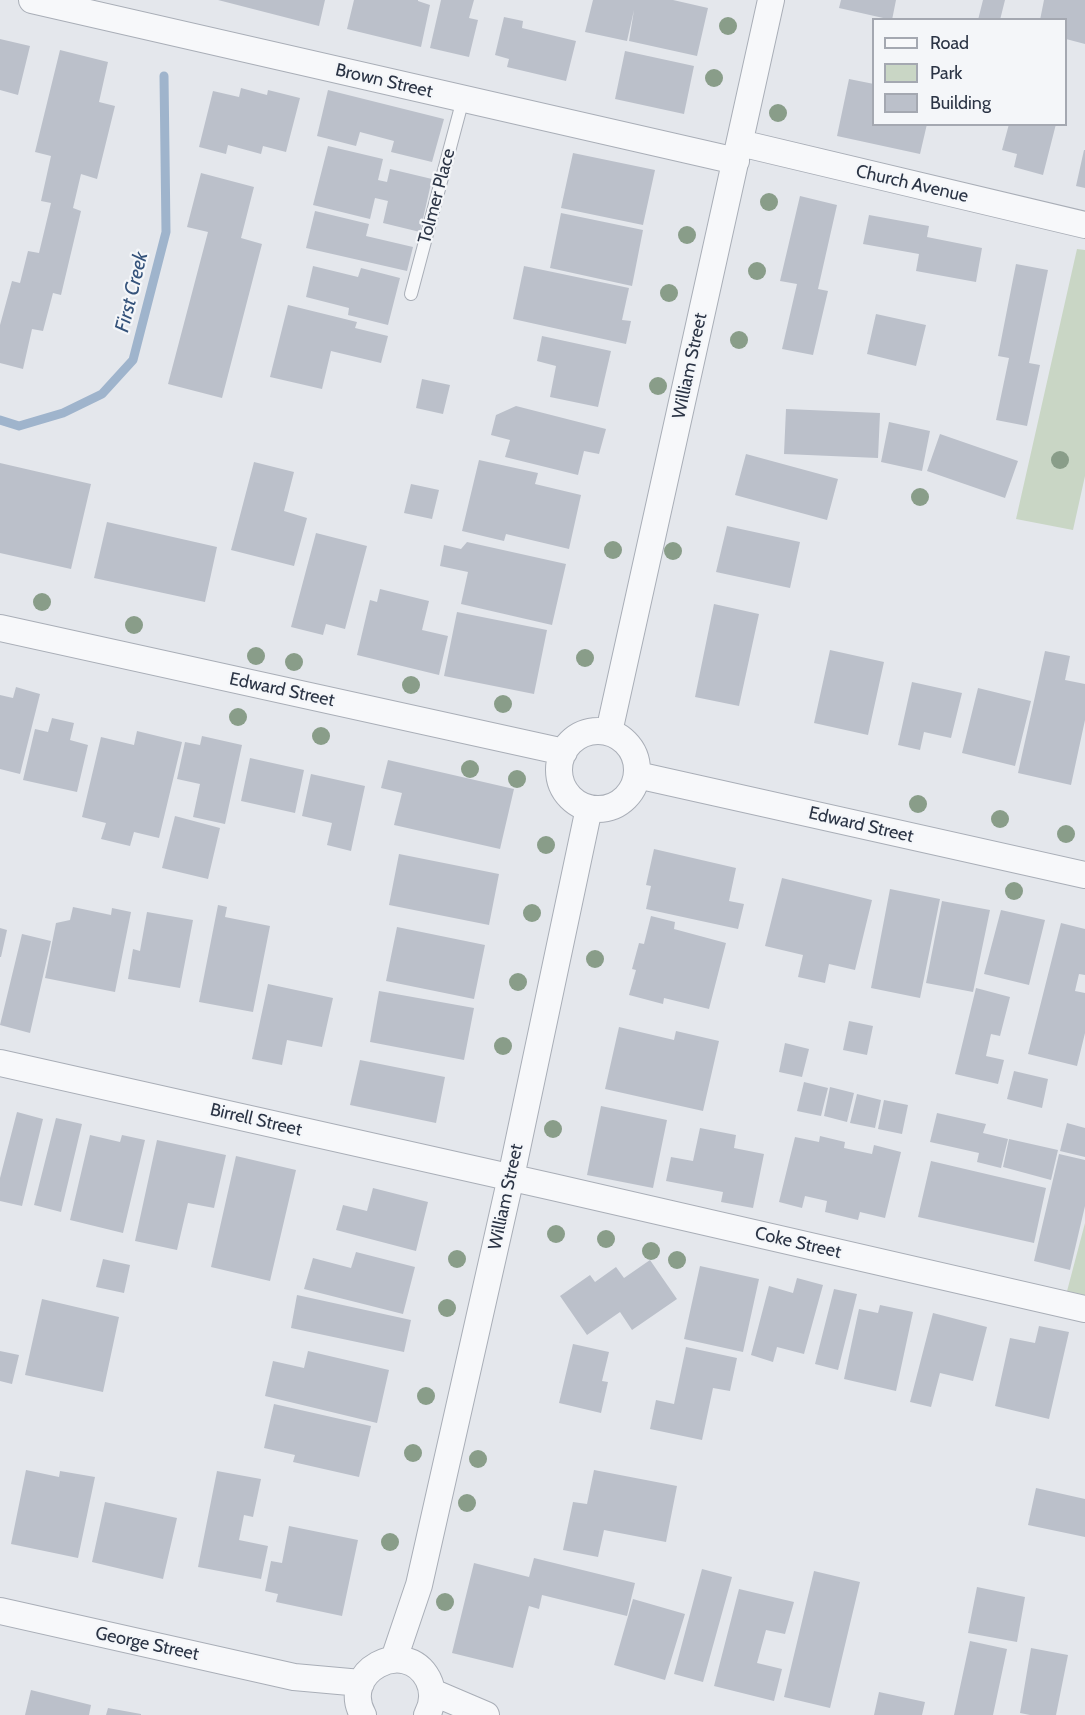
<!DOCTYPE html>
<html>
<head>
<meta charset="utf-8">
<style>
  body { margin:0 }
  #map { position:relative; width:1085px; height:1715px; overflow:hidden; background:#e4e7ec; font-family:Cabin,sans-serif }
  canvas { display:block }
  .legend { position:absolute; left:872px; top:18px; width:195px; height:108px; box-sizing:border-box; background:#f4f6f9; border:2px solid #a4a8b1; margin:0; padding:8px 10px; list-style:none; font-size:18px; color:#2b3445 }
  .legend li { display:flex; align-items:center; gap:12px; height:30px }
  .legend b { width:30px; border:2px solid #a4a8b1 }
</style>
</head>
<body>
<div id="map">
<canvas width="1085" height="1715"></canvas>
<ul class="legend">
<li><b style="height:8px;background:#f7f8fa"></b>Road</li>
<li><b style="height:16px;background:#c9d6c5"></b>Park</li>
<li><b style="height:16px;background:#bbc0ca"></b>Building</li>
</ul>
</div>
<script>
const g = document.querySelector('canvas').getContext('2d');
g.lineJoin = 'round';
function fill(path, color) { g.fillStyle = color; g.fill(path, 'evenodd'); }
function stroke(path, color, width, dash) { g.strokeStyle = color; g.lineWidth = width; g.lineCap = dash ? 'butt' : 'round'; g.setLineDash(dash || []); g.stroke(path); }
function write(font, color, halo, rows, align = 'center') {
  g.font = font + ' Cabin,sans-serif'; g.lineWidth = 4.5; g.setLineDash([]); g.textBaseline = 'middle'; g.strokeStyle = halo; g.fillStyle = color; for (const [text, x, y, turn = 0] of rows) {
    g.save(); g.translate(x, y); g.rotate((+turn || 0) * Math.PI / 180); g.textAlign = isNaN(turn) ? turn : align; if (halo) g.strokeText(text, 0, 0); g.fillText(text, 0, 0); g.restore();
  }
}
fill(new Path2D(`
  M1077,249L1085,250V476L1073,530L1016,519Z
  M1085,1223V1309L1066,1295Z`), '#c9d6c5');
stroke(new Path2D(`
  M0,420L19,426L63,413L102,394L133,360L166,232L164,76`), '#9fb4cc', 9);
fill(new Path2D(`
  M218,0H325L319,26Z
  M354,0H418V1L430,5L421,47L347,29Z
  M441,0H474L469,18L478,20L469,57L430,48Z
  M593,0H673L708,8L697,56L629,41L634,10L627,41L585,32Z
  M841,0H896L892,20L839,8Z
  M983,0H1005L1000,20H978Z
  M1044,0H1085V44L1066,39V20H1040Z
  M504,17L523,21L522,28L576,41L566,81L507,67L509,59L495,55Z
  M0,39L30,46L18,95L0,90Z
  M60,50L108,62L99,102L115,106L97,179L81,174L73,208L81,211L61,295L53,293L43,331L32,329L23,369L0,363V325L12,281L20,283L28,251L39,253L51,203L41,201L51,156L35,152Z
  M625,51L694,66L684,114L615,99Z
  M849,79L874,84V124H927L920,154L837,136Z
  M241,88L267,95L268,90L300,98L286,152L263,146L261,154L228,145L226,154L199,147L213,91L239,97Z
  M328,90L444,119L432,162L391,152L394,141L360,132L356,146L317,136Z
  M1009,124H1056L1043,175L1014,167L1017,154L1002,150Z
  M328,146L383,159L378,180L387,182L390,169L432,179L420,232L383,223L388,201L375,198L370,219L313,205Z
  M1084,150H1085V188L1076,186Z
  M573,153L655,170L643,225L561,208Z
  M201,173L254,187L241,238L262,244L222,398L168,384L208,232L187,227Z
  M800,196L837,205L818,289L828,291L813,355L782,349L797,284L780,281Z
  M315,211L369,224L366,236L413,247L407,271L306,248Z
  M561,213L643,230L632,286L550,268Z
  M869,215L929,226L927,237L982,248L976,282L916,271L919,254L863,244Z
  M1016,264L1048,270L1029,363L1040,365L1027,426L996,420L1009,358L998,356Z
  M313,266L358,277L361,268L400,278L388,325L348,315L349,308L306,297Z
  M524,266L629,288L622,320L631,321L626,344L513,319Z
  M288,305L357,322L355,328L388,336L381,363L331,351L322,389L270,377Z
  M876,314L926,325L916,366L867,354Z
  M542,336L611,351L598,407L550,397L556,366L537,361Z
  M422,379L450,385L443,414L416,408Z
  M516,406L606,429L599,454L584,451L578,475L505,457L510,440L491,435L496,415Z
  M786,409L880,413L878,458L784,454Z
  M889,422L930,431L922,471L881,462Z
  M940,434L1018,461L1005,498L927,471Z
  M746,454L838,479L827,520L735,495Z
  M479,460L538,473L535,484L581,495L569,549L506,534L504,541L462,531Z
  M254,462L294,472L284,511L307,518L294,566L231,550Z
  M0,463L91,484L71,569L0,553Z
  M411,484L439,490L432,519L404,513Z
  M107,522L217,547L205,602L94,578Z
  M727,526L800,542L790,588L716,572Z
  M316,533L367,546L345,629L326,624L323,635L291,627Z
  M467,542L566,564L552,625L461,604L468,572L440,566L444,545L461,549Z
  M380,589L429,601L422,630L448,636L439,675L357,655L370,600L377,602Z
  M714,604L759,614L739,706L695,697Z
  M457,612L547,630L534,694L444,676Z
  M830,650L884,662L868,735L814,723Z
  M1045,651L1070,656L1065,680L1085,684V720L1071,785L1018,773Z
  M912,682L962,693L951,738L924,732L920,750L898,745Z
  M16,687L40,694L20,774L0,769V695L13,698Z
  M978,688L1031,701L1015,766L962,753Z
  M52,718L74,723L70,740L88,745L77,792L23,780L35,729L48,732Z
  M137,731L182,742L159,838L134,832L130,846L101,839L106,823L82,817L101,737L134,745Z
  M202,736L242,745L225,824L193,817L200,784L177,779L185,742L200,745Z
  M250,758L304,770L295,813L241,801Z
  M388,760L514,789L500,849L394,825L402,793L381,788Z
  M311,774L365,786L351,851L327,845L332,823L302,816Z
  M175,816L220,828L208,879L162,868Z
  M654,849L736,868L729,901L744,904L738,929L646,909L651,886L646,885Z
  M399,854L499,874L489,925L389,905Z
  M782,878L872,900L855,970L829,964L825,983L798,977L803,955L765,946Z
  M890,889L940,899L920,998L871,988Z
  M942,901L990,910L973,992L926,983Z
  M218,905L227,907L225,917L270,926L253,1012L199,1002Z
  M73,907L111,915L112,908L131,912L115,992L45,978L56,923L70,920Z
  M1001,910L1045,920L1029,985L984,974Z
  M147,912L193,920L180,988L128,979L133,949L140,951Z
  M651,916L675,922L674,929L726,943L709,1009L664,998L663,1004L629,995L636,970L632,969L639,943L644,944Z
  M1061,923L1085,929V975L1079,974L1075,991L1085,993V1033L1077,1066L1028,1054Z
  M397,927L485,945L474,999L386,981Z
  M0,928L7,930L1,957H0Z
  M22,934L51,941L30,1033L0,1025Z
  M268,984L333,998L322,1047L287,1040L282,1065L252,1059Z
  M976,988L1010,997L1000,1036L991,1034L986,1056L1004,1060L998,1084L955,1074Z
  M379,991L474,1008L464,1060L370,1042Z
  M849,1021L873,1026L867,1055L843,1050Z
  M619,1027L674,1040L676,1031L719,1041L703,1111L605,1089Z
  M785,1043L809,1049L802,1077L779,1072Z
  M360,1060L445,1077L436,1123L350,1105Z
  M1014,1071L1048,1079L1042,1108L1007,1099Z
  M804,1082L828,1088L821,1116L797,1111Z
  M830,1087L854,1093L847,1122L824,1116Z
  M857,1094L881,1100L875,1128L850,1123Z
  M884,1100L908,1105L902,1134L878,1129Z
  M601,1106L667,1120L653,1188L587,1175Z
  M17,1112L43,1119L22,1206L0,1201V1178Z
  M937,1113L986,1124L983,1133L1008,1139L1001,1168L977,1162L979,1153L930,1142Z
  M56,1118L82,1124L61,1212L34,1205Z
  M1067,1123L1085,1128V1157L1060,1151Z
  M700,1128L736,1135L734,1148L764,1154L753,1208L721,1202L723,1192L666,1181L671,1157L693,1161Z
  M90,1135L120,1142L122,1135L145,1140L123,1233L70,1220Z
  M820,1136L845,1142L844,1148L872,1154L874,1145L901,1152L885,1218L860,1212L858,1220L825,1212L827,1201L805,1196L802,1208L779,1202L795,1137L819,1142Z
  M1009,1139L1058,1150L1051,1180L1003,1167Z
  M157,1140L226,1155L214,1208L188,1203L177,1250L135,1241Z
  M1059,1154L1085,1160V1206L1070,1270L1034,1261Z
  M236,1156L296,1170L270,1281L211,1267Z
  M931,1161L1046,1188L1034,1243L918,1217Z
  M373,1188L428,1202L416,1251L336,1230L343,1205L367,1211Z
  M356,1252L415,1267L403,1314L304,1289L313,1258L351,1268Z
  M103,1259L130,1265L124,1293L96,1287Z
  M650,1260L677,1299L632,1330L620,1312L587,1335L560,1296L590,1275L595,1282L616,1267L624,1278Z
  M700,1266L759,1279L743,1352L684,1339Z
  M797,1278L823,1285L804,1354L777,1347L773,1362L751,1355L769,1286L793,1293Z
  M834,1289L857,1294L838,1370L815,1364Z
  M297,1295L411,1320L404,1352L291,1328Z
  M42,1299L119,1317L103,1392L25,1375Z
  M880,1305L913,1312L896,1391L844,1379L859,1309L878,1313Z
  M933,1313L987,1327L973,1381L940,1373L931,1407L910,1402Z
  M1039,1326L1069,1332L1049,1419L995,1406L1010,1338L1035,1343Z
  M573,1344L609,1352L602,1381L608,1382L601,1413L559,1403Z
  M686,1347L737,1358L730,1391L713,1388L702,1440L650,1429L656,1400L674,1404Z
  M0,1351L19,1355L12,1384L0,1381Z
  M308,1351L389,1370L377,1423L265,1396L273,1361L304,1368Z
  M274,1404L371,1426L359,1477L293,1462L295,1455L264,1448Z
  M26,1470L59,1477L60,1471L95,1477L78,1558L11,1544Z
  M594,1470L677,1486L666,1542L604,1530L598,1557L563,1550L573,1502L587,1504Z
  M217,1471L261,1479L253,1517L244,1515L239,1540L268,1546L261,1579L198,1567Z
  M1036,1488L1085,1499V1537L1028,1525Z
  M105,1502L177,1518L163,1579L92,1562Z
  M289,1526L358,1540L342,1616L276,1602L278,1594L265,1591L271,1561L282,1563Z
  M534,1558L635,1583L627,1616L542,1595L539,1609L529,1606L513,1668L452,1653L474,1563L529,1577Z
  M702,1569L732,1577L703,1682L674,1674Z
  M814,1571L860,1582L830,1708L784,1697Z
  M977,1587L1025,1597L1017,1642L968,1633Z
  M739,1589L794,1602L785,1634L766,1630L757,1663L782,1669L774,1701L714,1686Z
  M633,1599L685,1614L665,1680L614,1665Z
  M970,1641L1007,1649L993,1715H954Z
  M1031,1648L1068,1655L1056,1715H1030L1020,1713Z
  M31,1690L91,1705L89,1715H25Z
  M879,1692L925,1702L922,1715H874Z
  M108,1708L141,1714V1715H106Z`), '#bbc0ca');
const lane = new Path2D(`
  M411,294L463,99`);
const street = new Path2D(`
  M32,0L736,161
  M740,143L1085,225
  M0,628L564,752
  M559 770a39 39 0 1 1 78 0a39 39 0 1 1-78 0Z
  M609,732L771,0
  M637,775L1085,875
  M0,1063L553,1187L1085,1309
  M0,1611L294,1677L361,1683
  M394,1659L419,1585L511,1177L589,808
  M432,1692L486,1715
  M363,1715C339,1672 405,1636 428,1679C434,1691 433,1704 427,1715`);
stroke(lane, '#a9aeb7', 14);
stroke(street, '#a9aeb7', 28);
stroke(lane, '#f7f8fa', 12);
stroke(street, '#f7f8fa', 26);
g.fillStyle = '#899d89';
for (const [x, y] of [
  [728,26],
  [714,78],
  [778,113],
  [769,202],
  [687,235],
  [757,271],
  [669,293],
  [739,340],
  [658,386],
  [1060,460],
  [920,497],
  [613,550],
  [673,551],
  [42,602],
  [134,625],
  [256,656],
  [585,658],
  [294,662],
  [411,685],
  [503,704],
  [238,717],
  [321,736],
  [470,769],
  [517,779],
  [918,804],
  [1000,819],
  [1066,834],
  [546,845],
  [1014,891],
  [532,913],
  [595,959],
  [518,982],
  [503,1046],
  [553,1129],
  [556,1234],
  [606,1239],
  [651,1251],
  [457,1259],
  [677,1260],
  [447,1308],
  [426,1396],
  [413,1453],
  [478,1459],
  [467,1503],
  [390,1542],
  [445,1602]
]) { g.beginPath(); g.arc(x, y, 9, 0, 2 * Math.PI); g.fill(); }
write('18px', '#2b3445', '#f4f6f9', [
  ["Brown Street",384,81,13],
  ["Church Avenue",912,184,13],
  ["Tolmer Place",437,196,-75],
  ["William Street",690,366,-78],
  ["Edward Street",282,690,12],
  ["Edward Street",861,825,13],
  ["Birrell Street",256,1120,13],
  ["William Street",506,1197,-78],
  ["Coke Street",798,1243,13],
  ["George Street",147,1644,12]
]);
write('italic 20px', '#34527a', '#f4f6f9', [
  ["First Creek",132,292,-76]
]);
</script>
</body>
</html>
